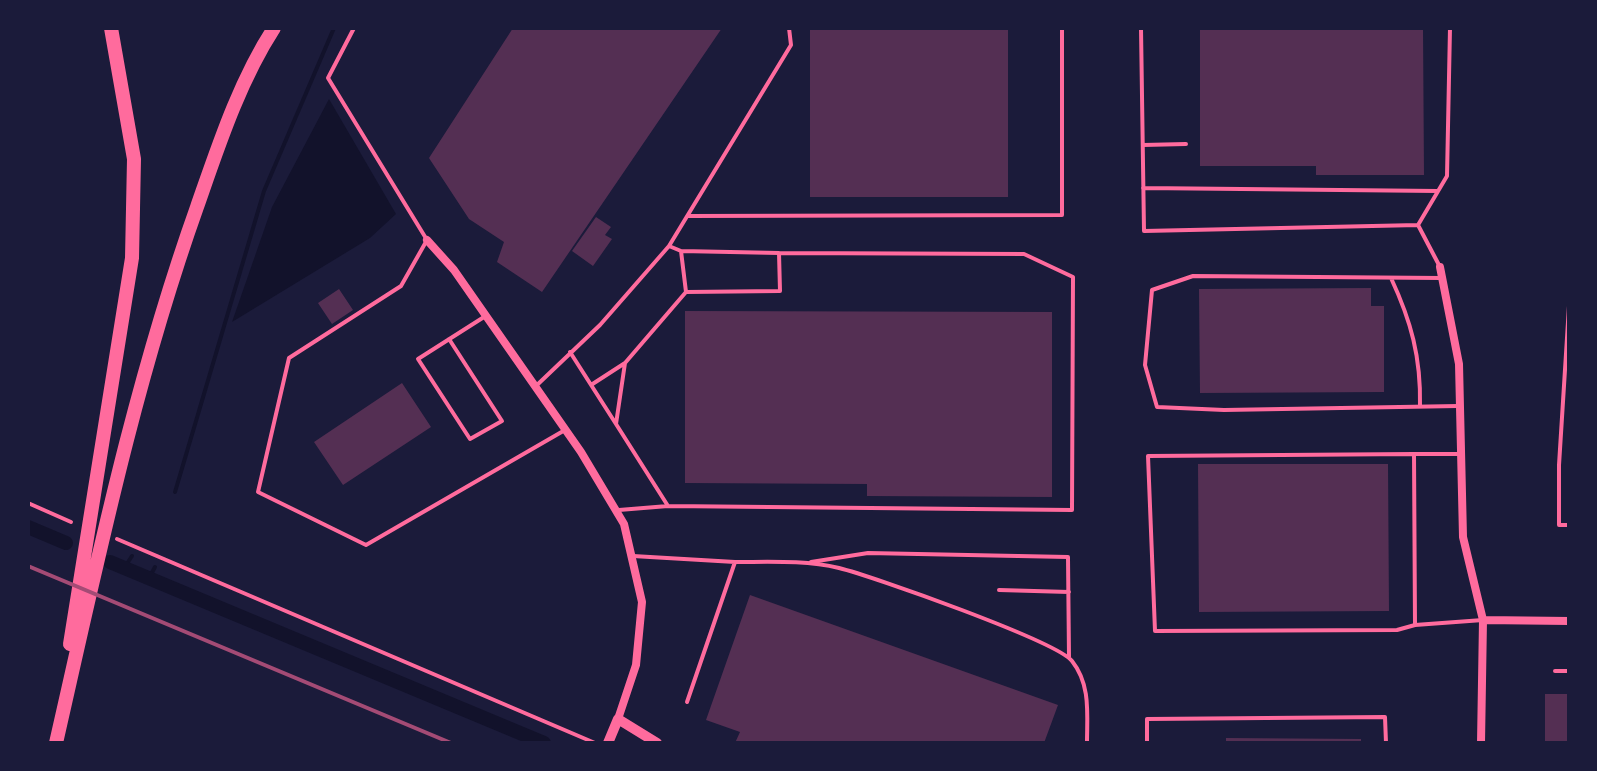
<!DOCTYPE html>
<html>
<head>
<meta charset="utf-8">
<style>
  body { margin:0 }
  #map { position:relative; width:1597px; height:771px; overflow:hidden; background:#1b1b3a; font-family:"PT Sans Narrow",sans-serif }
  canvas { display:block }
  .frame { position:absolute; inset:0; border:30px solid #1b1b3a; pointer-events:none }
</style>
</head>
<body>
<div id="map">
<canvas width="1597" height="771"></canvas>
<div class="frame"></div>
</div>
<script>
const g = document.querySelector('canvas').getContext('2d');
g.lineJoin = 'round';
function fill(path, color) { g.fillStyle = color; g.fill(path, 'evenodd'); }
function stroke(path, color, width, dash) { g.strokeStyle = color; g.lineWidth = width; g.lineCap = dash ? 'butt' : 'round'; g.setLineDash(dash || []); g.stroke(path); }
fill(new Path2D(`
  M329,99L396,214L370,238L232,322L272,207Z`), '#12122b');
stroke(new Path2D(`
  M175,492L264,191L334,28
  M124,568L132,556
  M149,578L155,567`), '#12122b', 4);
stroke(new Path2D(`
  M28,527L66,543
  M110,562L544,743`), '#12122b', 14);
fill(new Path2D(`
  M513,28H722L542,292L497,262L504,242L469,219L429,158Z
  M810,28H1008V197H810Z
  M1200,28H1423L1424,175H1316V166H1200Z
  M596,217L611,227L605,235L612,239L593,266L572,251Z
  M1371,288V306H1384V392L1200,393L1199,289Z
  M339,289L353,310L332,324L318,303Z
  M685,311L1052,312V497L867,496V484L685,483Z
  M402,383L431,427L343,485L314,442Z
  M1198,464H1388L1389,611L1199,612Z
  M750,595L1058,705L1044,743H735L740,732L706,720Z
  M1545,694H1569V743H1545Z
  M1226,738L1361,739V743H1226Z`), '#542f53');
stroke(new Path2D(`
  M354,28L328,78L427,240L401,286L289,358L258,492L366,545L565,430
  M1141,28L1144,231L1418,225
  M1143,145L1186,144
  M1143,188L1438,191
  M689,216L1062,215V28
  M1418,225L1447,176L1450,28
  M1418,225L1440,267
  M669,246L791,45L789,28
  M681,251L686,292
  M1391,278C1411,321 1421,357 1420,406
  M1441,278L1193,276L1152,290L1145,365L1157,407L1224,410L1458,406
  M1569,306L1559,465V525H1569
  M449,339L502,421L470,439L418,359L484,317
  M570,352L616,424
  M537,385L600,325L669,246L681,251L779,253L780,291L686,292L625,363L616,424L668,506L619,510
  M591,385L625,363
  M1414,454L1148,456L1155,631L1397,630L1415,625
  M1461,454H1414L1415,625L1483,620
  M28,503L71,522
  M668,506L1072,510L1073,277L1024,254L779,253
  M117,539L595,743
  M633,556L735,562L687,702
  M735,562C770,562 805,560 839,568C872,576 1056,641 1072,661C1091,685 1087,714 1087,743
  M811,562L868,553L1068,557L1069,657
  M999,590L1069,592
  M1555,671H1569
  M1147,743V719L1385,717L1386,743`), '#ff6b9d', 4);
stroke(new Path2D(`
  M427,240L454,270L581,452L624,524L642,602L636,665L618,719
  M1440,267L1459,364L1463,537L1483,620L1481,743
  M1483,620L1569,621`), '#ff6b9d', 8);
stroke(new Path2D(`
  M608,743L618,719L657,743`), '#ff6b9d', 10);
stroke(new Path2D(`
  M70,644L132,258L134,159L111,28
  M56,743C97,563 135,381 197,207C218,147 239,82 274,28`), '#ff6b9d', 14);
stroke(new Path2D(`
  M28,566L451,743`), '#a44b75', 4);
</script>
</body>
</html>
